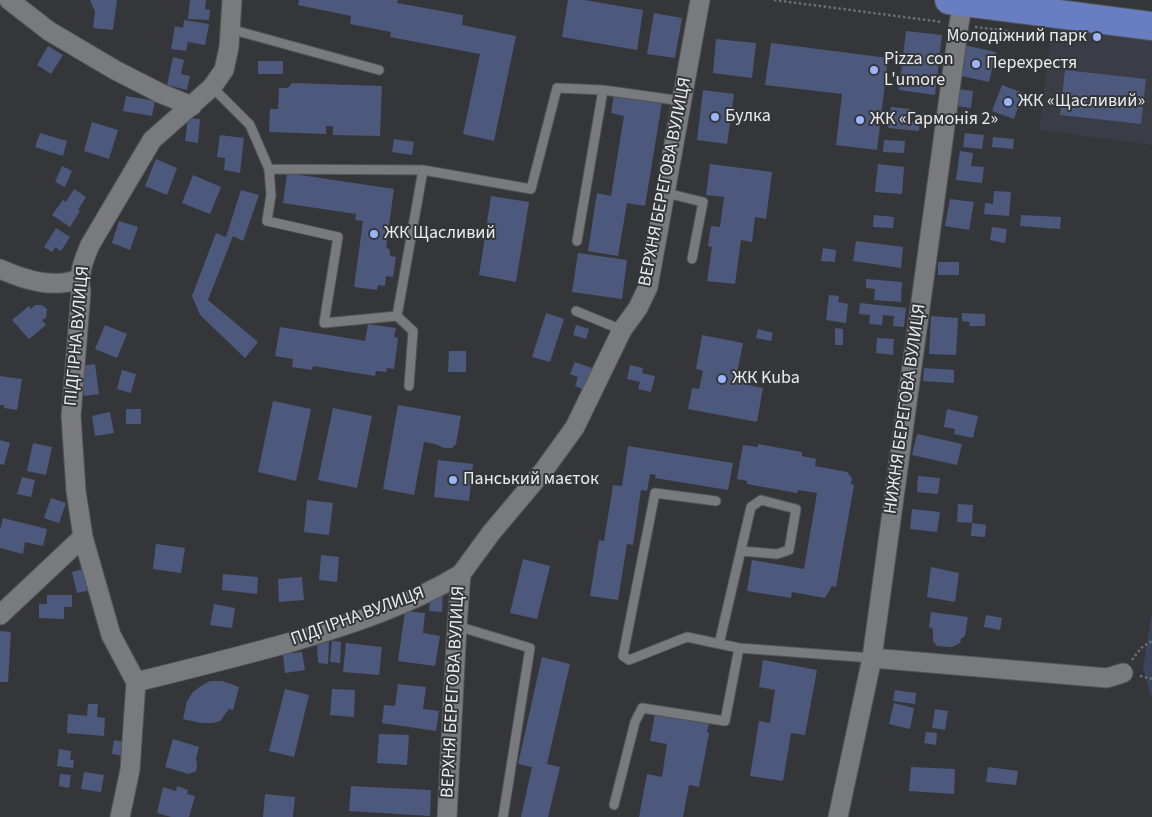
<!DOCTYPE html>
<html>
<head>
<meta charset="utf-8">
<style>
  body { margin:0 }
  canvas { display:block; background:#343639 }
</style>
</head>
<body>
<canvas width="1152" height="817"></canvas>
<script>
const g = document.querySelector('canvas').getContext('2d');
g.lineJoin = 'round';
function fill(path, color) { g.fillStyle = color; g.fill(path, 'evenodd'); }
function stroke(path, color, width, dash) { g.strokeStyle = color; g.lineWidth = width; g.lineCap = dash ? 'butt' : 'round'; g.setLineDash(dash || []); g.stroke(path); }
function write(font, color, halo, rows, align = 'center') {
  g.font = font + ' "Source Sans 3",sans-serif'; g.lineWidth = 4; g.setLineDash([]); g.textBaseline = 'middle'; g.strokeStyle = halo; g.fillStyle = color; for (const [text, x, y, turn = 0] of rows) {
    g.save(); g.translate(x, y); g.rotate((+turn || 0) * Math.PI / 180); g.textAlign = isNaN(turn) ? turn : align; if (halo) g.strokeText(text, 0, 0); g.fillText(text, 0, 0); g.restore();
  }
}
fill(new Path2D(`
  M1053,20L1152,33V145L1039,130Z`), '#3a3d46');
fill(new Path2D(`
  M1152,613V699L1143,669Z`), '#3b445c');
fill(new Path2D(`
  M90,0H117L113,30L93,28L95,12Z
  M190,0H206L205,9L210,10L209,20L188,19Z
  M299,0H398L397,3L463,15L462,25L516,36L494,141L463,134L480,54L390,37L391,32L350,24L351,16L298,5Z
  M568,0H584L643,10L637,50L562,37Z
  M654,13L682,18L675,58L647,54Z
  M184,20L209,24L205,45L188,42L186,51L171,49L175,26L183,28Z
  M906,31L942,35L935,95L899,90Z
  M716,39L756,43L752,78L713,73Z
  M771,43L888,58L877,150L836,145L842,94L765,85Z
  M964,45L996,52L989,82L957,75Z
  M48,46L63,55L51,74L37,65Z
  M173,57L184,60L181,74L190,76L187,90L167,85Z
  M258,61H283V74H258Z
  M1065,70L1146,79L1141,124L1060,115Z
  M292,83L382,86L380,136L333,135V126H326V134L269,132L270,109H278L279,88H288Z
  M1002,85L1023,93L1014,119L992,111Z
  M959,89L973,91L971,108L957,106Z
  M703,90L734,94L727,144L697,140Z
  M614,94L662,102L645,206L627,203L618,256L588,251L597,193L611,196L624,116L611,113Z
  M126,96L155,101L152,116L123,111Z
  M891,107L910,109L909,121L920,122L919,131L888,128Z
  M188,118L200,119L198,143L185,141Z
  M92,122L118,130L109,159L84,151Z
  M40,133L67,141L63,156L35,147Z
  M965,133L984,135L982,149L963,147Z
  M220,135L244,138L240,173L224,170L225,158L217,157Z
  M993,137L1014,139L1013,149L992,147Z
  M394,139L414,142L412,155L392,152Z
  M884,140L905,141L904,153L883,152Z
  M960,151L973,153L971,166L984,167L982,183L956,180Z
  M156,159L177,168L167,195L145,186Z
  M710,164L772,172L766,219L755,217L752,242L741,240L735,284L707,281L712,247L708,246L711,226L720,227L724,197L706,195Z
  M878,164L904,167L902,194L875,192Z
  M62,166L72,171L65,187L55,182Z
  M287,173L394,189L386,247L390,250V256L396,257L393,277L386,276L385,286L378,285L377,290L354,287L363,221L355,220L356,214L283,203Z
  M193,175L221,187L210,214L182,203Z
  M74,189L86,197L78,210L80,211L70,227L52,215L63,200L66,202Z
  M241,190L259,195L243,241L233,236L208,300L258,342L245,358L200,315L192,296L216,233L226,237Z
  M994,191L1011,192L1009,216L984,214L985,203L993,204Z
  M491,196L529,202L516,282L479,275Z
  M950,199L974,202L969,230L945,226Z
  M874,215L894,217L893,228L873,227Z
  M1021,215L1061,217L1060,229L1020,226Z
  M119,221L138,227L130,250L112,243Z
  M992,227L1007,229L1005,243L990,240Z
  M56,228L70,237L61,251L55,247L52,252L44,247Z
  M856,241L903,247L901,268L853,261Z
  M823,248L836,250L835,262L821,261Z
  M578,253L627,260L622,299L572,292Z
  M938,262H959V275H938Z
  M866,279L902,282L901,302L874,300L875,289L866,288Z
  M829,295L839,296L838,302L848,304L846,323L826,320Z
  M860,303L906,308L904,327L893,326L894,316L883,315L882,325L869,324L870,315L859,314Z
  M35,305H42L47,309L46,318L42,320L46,325L29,339L12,320L29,306L31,309Z
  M546,313L564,319L550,362L532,357Z
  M962,313L985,314V326H969L970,322L962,321Z
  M931,316L958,318L956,355L929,354Z
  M368,324L396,328L394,337L398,338L394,369L387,368L386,372L376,371L375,376L313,366L312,370L292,367L293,359L275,356L280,327L365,341Z
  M105,325L127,334L117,358L95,349Z
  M576,325L589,329L586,339L573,335Z
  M835,328L843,329V345H835Z
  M758,329L773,333L771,341L756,338Z
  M702,335L743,343L737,373L744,375L743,384L763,388L757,422L688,409L692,388L699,389L703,371L696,369Z
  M877,338L894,339L893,355L876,353Z
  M449,351H466V372H448Z
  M575,362L595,369L587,391L575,386L578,377L570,374Z
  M95,364L99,394L84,396L80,366Z
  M630,365L643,368L642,373L655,376L651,392L638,389L640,382L627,379Z
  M924,368L954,370V383L923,381Z
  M122,370L136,374L131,393L117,389Z
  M0,376L22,379L17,410L4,408V405H0Z
  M273,401L311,409L296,481L258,472Z
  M398,405L461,416L456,444L452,448H444L435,444L424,442L414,495L383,489Z
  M333,408L372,416L357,488L318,480Z
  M126,409H141V424H126Z
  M947,409L978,416L973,438L954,434L955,429L944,427Z
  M110,412L114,433L95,436L92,416Z
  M917,434L962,444L957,465L912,455Z
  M0,440L10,443L4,465L0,464Z
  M33,443L52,447L46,475L27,471Z
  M758,444L802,452V456L816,459L815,466L847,472L852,478L851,484L854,485L836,587L832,586L825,598L792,592L791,598L747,591L752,560L804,569L817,493L798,490L797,493L747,484V481L737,479L743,445L758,447Z
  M628,446L733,463L728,490L655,478L656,475L650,474L647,491L641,490L633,545L627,544L618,600L590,596L599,540L604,541L613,485L622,486Z
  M438,460L473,464L469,501L434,497Z
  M918,476L940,478L938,494L917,492Z
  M22,477L35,480L31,497L17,494Z
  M51,498L66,503L59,523L44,518Z
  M307,500L333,503L329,535L304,532Z
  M958,504L973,505L972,523L957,522Z
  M912,509L940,512L937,532L910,529Z
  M3,518L47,529L43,546L25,542L23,554L0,548V530Z
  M972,523L986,525L985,537L971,536Z
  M156,544L185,548L181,573L153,569Z
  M321,555L339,557L337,582L319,580Z
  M523,559L550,566L537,619L510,613Z
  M931,567L959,573L955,602L927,597Z
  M86,568L91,590L77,593L72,572Z
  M223,574L258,577L257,594L222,590Z
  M302,577L304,600L279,602L278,579Z
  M443,592L442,612L429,611L430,600Z
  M47,595H72V607H64V619L39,618V604H47Z
  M214,604L235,608L232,628L210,625Z
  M405,611L425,613L423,633L440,636L435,666L398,661Z
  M931,612L968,617L965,636L961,639L960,643L952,647L937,646L933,641V629L929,627Z
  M986,615L1002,618L1000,630L984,627Z
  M0,631L11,632L8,682H0Z
  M329,641L328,664L318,663L317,643Z
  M332,641L341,642L340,663L330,662Z
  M346,643L382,647L379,675L343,672Z
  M302,652L305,670L285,673L283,654Z
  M542,657L570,664L547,764L560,767L548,817H521L532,767L518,764Z
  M763,660L817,670L805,735L791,733L783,781L750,776L759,721L770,723L775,690L759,687Z
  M210,681H222L239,687L233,710L229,709L220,721L213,723H201L183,719L187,701L193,692L201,686Z
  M398,684L426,687L423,709L439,711L436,731L382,723L384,705L395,706Z
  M285,689L309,695L294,757L269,751Z
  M332,689L355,690L354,717L330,715Z
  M895,690L916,693L915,704L893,701Z
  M894,703L914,708L910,729L889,724Z
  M88,704H98L97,717L105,718L104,736L67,733L68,714L87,716Z
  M935,709L948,711L945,730L932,728Z
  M655,714L709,724L707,732L709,733L699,787L689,785L683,817H639L647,774L662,777L667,744L650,741Z
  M926,732L937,733L936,745L924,743Z
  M379,734L409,735L407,765L377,763Z
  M173,739L199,747L196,758L197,766L196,771L189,774L165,767Z
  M114,740L126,742L124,756L112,754Z
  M59,749L71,751L70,760H74L73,768L57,766Z
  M911,767L955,769L954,794L909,791Z
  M988,767L1018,771L1016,785L986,782Z
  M84,772L104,775L101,792L81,789Z
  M60,774L71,775L69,788L59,786Z
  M177,786L188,790L187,794L195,796L189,817H171L157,813L163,787L176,791Z
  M351,786L431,790L430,816L349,811Z
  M265,794L295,797L293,817H263Z`), '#4c597c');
const lane = new Path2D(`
  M230,29L379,70
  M212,87L250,125L269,169L423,170L531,189L557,88L603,90L682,101
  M269,169L271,195L267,221L338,237L324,323L397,316L413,331L409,386
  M666,193L703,202L692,259
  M577,241L603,90
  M576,311L622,330
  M397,316L423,170
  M457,626L530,648L503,817
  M719,644L751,507L761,500L796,509L789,550L777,554L741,551
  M739,648L872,658
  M614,805L635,722L642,708L725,721L739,648L687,637L629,660L623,656L655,493L716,501`);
const street = new Path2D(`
  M9,0L49,31L115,70L162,94L192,106
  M0,269C25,280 53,289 79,279
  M0,615L83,537
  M872,658L1107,678L1123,673
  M136,682C189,669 242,656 295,641C352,624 410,605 461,574
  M120,817L130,770L136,682L111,635L83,537L76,491L71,416L81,292C78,275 83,261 90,245L152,140L212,87L224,70L229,47L232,0
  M447,817L457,626L461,574L491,533L544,470L575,427L622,330L638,308L648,287L700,0
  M838,817L872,658L959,24L963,2L964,0`);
const primary = new Path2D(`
  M949,0L1152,26`);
stroke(lane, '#525355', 11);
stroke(street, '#525355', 21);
stroke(primary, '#525355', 30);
stroke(new Path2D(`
  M774,0L942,22
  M975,27L1030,34
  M1132,660L1141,648L1152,641
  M1140,676L1152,679`), '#6c6e70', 2.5, [2.5, 2.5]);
stroke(lane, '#787a7d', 9);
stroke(street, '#787a7d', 19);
stroke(primary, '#697ec0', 28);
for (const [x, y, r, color] of [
  [1097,37,5,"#9ab5fd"],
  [976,64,5,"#9ab5fd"],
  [874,70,5,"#9ab5fd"],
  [1008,102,5,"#9ab5fd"],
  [715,117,5,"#9ab5fd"],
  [860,120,5,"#9ab5fd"],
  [374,234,5,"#9ab5fd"],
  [722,379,5,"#9ab5fd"],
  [453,480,5,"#9ab5fd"]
]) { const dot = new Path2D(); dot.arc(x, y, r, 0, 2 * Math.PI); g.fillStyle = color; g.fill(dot); stroke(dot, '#343639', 2); }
write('18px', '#eaebed', '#343639', [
  ["Молодіжний парк",1087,37,"right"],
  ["Pizza con",884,60],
  ["L'umore",884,81],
  ["Перехрестя",986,64],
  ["ЖК «Щасливий»",1018,102],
  ["Булка",725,117],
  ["ЖК «Гармонія 2»",870,120],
  ["ЖК Щасливий",384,234],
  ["ЖК Kuba",732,379],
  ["Панський маєток",463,480]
], 'left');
write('18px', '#eaebed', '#343639', [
  ["ВЕРХНЯ БЕРЕГОВА ВУЛИЦЯ",666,182,-79],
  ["ПІДГІРНА ВУЛИЦЯ",78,336,-85],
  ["НИЖНЯ БЕРЕГОВА ВУЛИЦЯ",906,409,-82],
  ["ПІДГІРНА ВУЛИЦЯ",358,617,-20],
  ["ВЕРХНЯ БЕРЕГОВА ВУЛИЦЯ",454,692,-87]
]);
</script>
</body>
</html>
